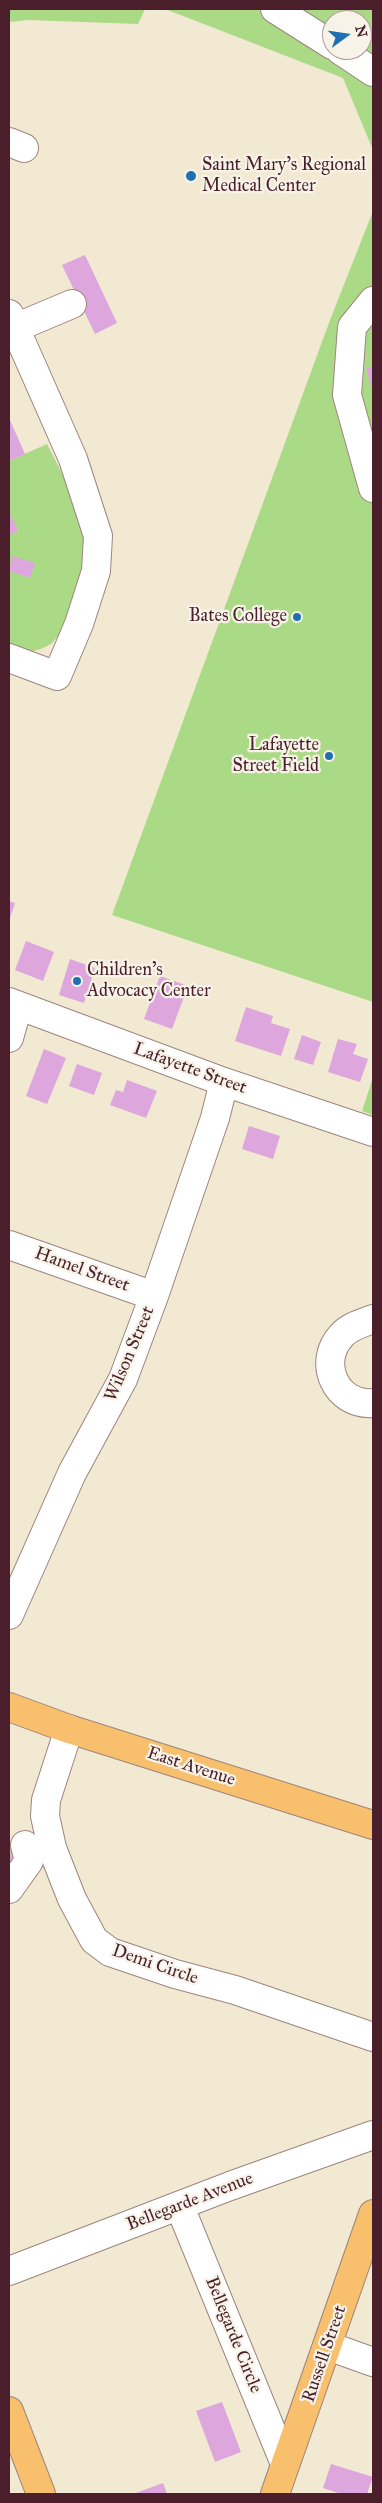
<!DOCTYPE html>
<html>
<head>
<meta charset="utf-8">
<style>
  body { margin:0 }
  #map { position:relative; width:382px; height:2503px; overflow:hidden; background:#f2e9d2; font-family:"IM FELL Great Primer",serif }
  canvas { display:block }
  .frame { position:absolute; inset:0; border:10px solid #4a1f2b; pointer-events:none }
  .north { position:absolute; left:322px; top:10px; width:50px; height:50px; box-sizing:border-box; background:#f7f3e8; border:1px solid #b29e9c; border-radius:50%; rotate:76deg; font-size:14px; font-weight:700; line-height:20px; text-align:center; color:#4a1f2b }
  .north::after { content:''; display:block; margin:auto; width:18px; height:22px; background:#1f6fb2; clip-path:polygon(50% 0,100% 100%,50% 72%,0 100%) }
</style>
</head>
<body>
<div id="map">
<canvas width="382" height="2503"></canvas>
<div class="frame"></div>
<div class="north">N</div>
</div>
<script>
const g = document.querySelector('canvas').getContext('2d');
g.lineJoin = 'round';
function fill(path, color) { g.fillStyle = color; g.fill(path, 'evenodd'); }
function stroke(path, color, width, dash) { g.strokeStyle = color; g.lineWidth = width; g.lineCap = dash ? 'butt' : 'round'; g.setLineDash(dash || []); g.stroke(path); }
function write(font, color, halo, rows, align = 'center') {
  g.font = font + ' "IM FELL Great Primer",serif'; g.lineWidth = 4.5; g.setLineDash([]); g.textBaseline = 'middle'; g.strokeStyle = halo; g.fillStyle = color; for (const [text, x, y, turn = 0] of rows) {
    g.save(); g.translate(x, y); g.rotate((+turn || 0) * Math.PI / 180); g.textAlign = isNaN(turn) ? turn : align; if (halo) g.strokeText(text, 0, 0); g.fillText(text, 0, 0); g.restore();
  }
}
fill(new Path2D(`
  M9,9H145L138,24L28,20L9,22Z
  M165,9H373V150L343,78ZM332,20H362V50H332Z
  M373,211V1002L112,915L330,320Z
  M47,444C61,472 82,508 86,539C87,547 87,559 86,566C83,582 64,634 52,643C40,651 23,655 9,652V461Z
  M373,1077V1115L362,1111Z`), '#abda87');
fill(new Path2D(`
  M85,255L117,323L95,334L62,265Z
  M373,366V394L366,368Z
  M9,418L25,454L9,461Z
  M9,511L18,531L9,535Z
  M12,556L35,563L30,578L9,571Z
  M9,901L15,903L9,921Z
  M26,941L54,952L43,981L15,970Z
  M70,959L95,968L84,1003L59,995Z
  M160,976L188,986L172,1029L144,1019Z
  M246,1007L273,1016L271,1023L290,1029L281,1056L235,1041Z
  M302,1035L321,1042L313,1065L294,1059Z
  M338,1039L357,1044L353,1054L368,1059L360,1082L328,1072Z
  M44,1049L66,1058L47,1104L26,1096Z
  M77,1064L102,1073L94,1095L69,1086Z
  M127,1080L157,1091L146,1118L110,1105L116,1090L123,1092Z
  M249,1126L280,1136L273,1159L242,1149Z
  M9,1848L19,1853L9,1868Z
  M222,2402L241,2452L215,2462L196,2411Z
  M331,2464L373,2477L367,2494H341L323,2488Z
  M163,2483L167,2494H133Z`), '#dda6dd');
stroke(new Path2D(`
  M9,1855L12,1849`), '#d0c1b1', 28, [28, 14]);
const minor = new Path2D(`
  M275,9L332,45
  M340,50L373,72
  M9,142L24,148
  M373,301L352,327L347,395L373,488
  M9,314L73,459L98,536L96,571L79,624L57,676L9,658
  M15,328L72,304
  M9,1002L224,1082L373,1132
  M9,1038L18,1006
  M9,1245L154,1296
  M373,1319C363,1323 350,1326 342,1335C316,1362 336,1406 373,1403
  M9,1615L72,1473L123,1379L154,1296L215,1118L224,1082
  M69,1729L46,1800L45,1816L52,1848L72,1899L94,1940L110,1952L175,1974L235,1990L373,2037
  M9,1889L29,1861L25,1845
  M180,2207L285,2464
  M9,2271L230,2186L373,2135
  M328,2346L373,2362`);
const major = new Path2D(`
  M9,1707L69,1729L373,1825
  M9,2411L41,2494
  M275,2494L373,2214`);
stroke(minor, '#9e847e', 30);
stroke(major, '#9e847e', 30);
stroke(minor, '#fff', 28);
stroke(major, '#f8bf6c', 28);
for (const [x, y, r, color] of [
  [191,176,6,"#1f6fb2"],
  [297,617,5,"#1f6fb2"],
  [329,756,5,"#1f6fb2"],
  [77,981,5,"#1f6fb2"]
]) { const dot = new Path2D(); dot.arc(x, y, r, 0, 2 * Math.PI); g.fillStyle = color; g.fill(dot); stroke(dot, '#f7f3e8', 2); }
write('18px', '#4a1f2b', '#f7f3e8', [
  ["Saint Mary's Regional",202,166],
  ["Medical Center",202,187],
  ["Bates College",287,617,"right"],
  ["Lafayette",319,746,"right"],
  ["Street Field",319,767,"right"],
  ["Children's",87,971],
  ["Advocacy Center",87,992]
], 'left');
write('18px', '#4a1f2b', '#f7f3e8', [
  ["Lafayette Street",190,1069,20],
  ["Hamel Street",82,1270,20],
  ["Wilson Street",130,1354,-67],
  ["East Avenue",191,1767,18],
  ["Demi Circle",155,1965,19],
  ["Bellegarde Avenue",190,2202,-21],
  ["Bellegarde Circle",233,2335,68],
  ["Russell Street",325,2354,-71]
]);
</script>
</body>
</html>
